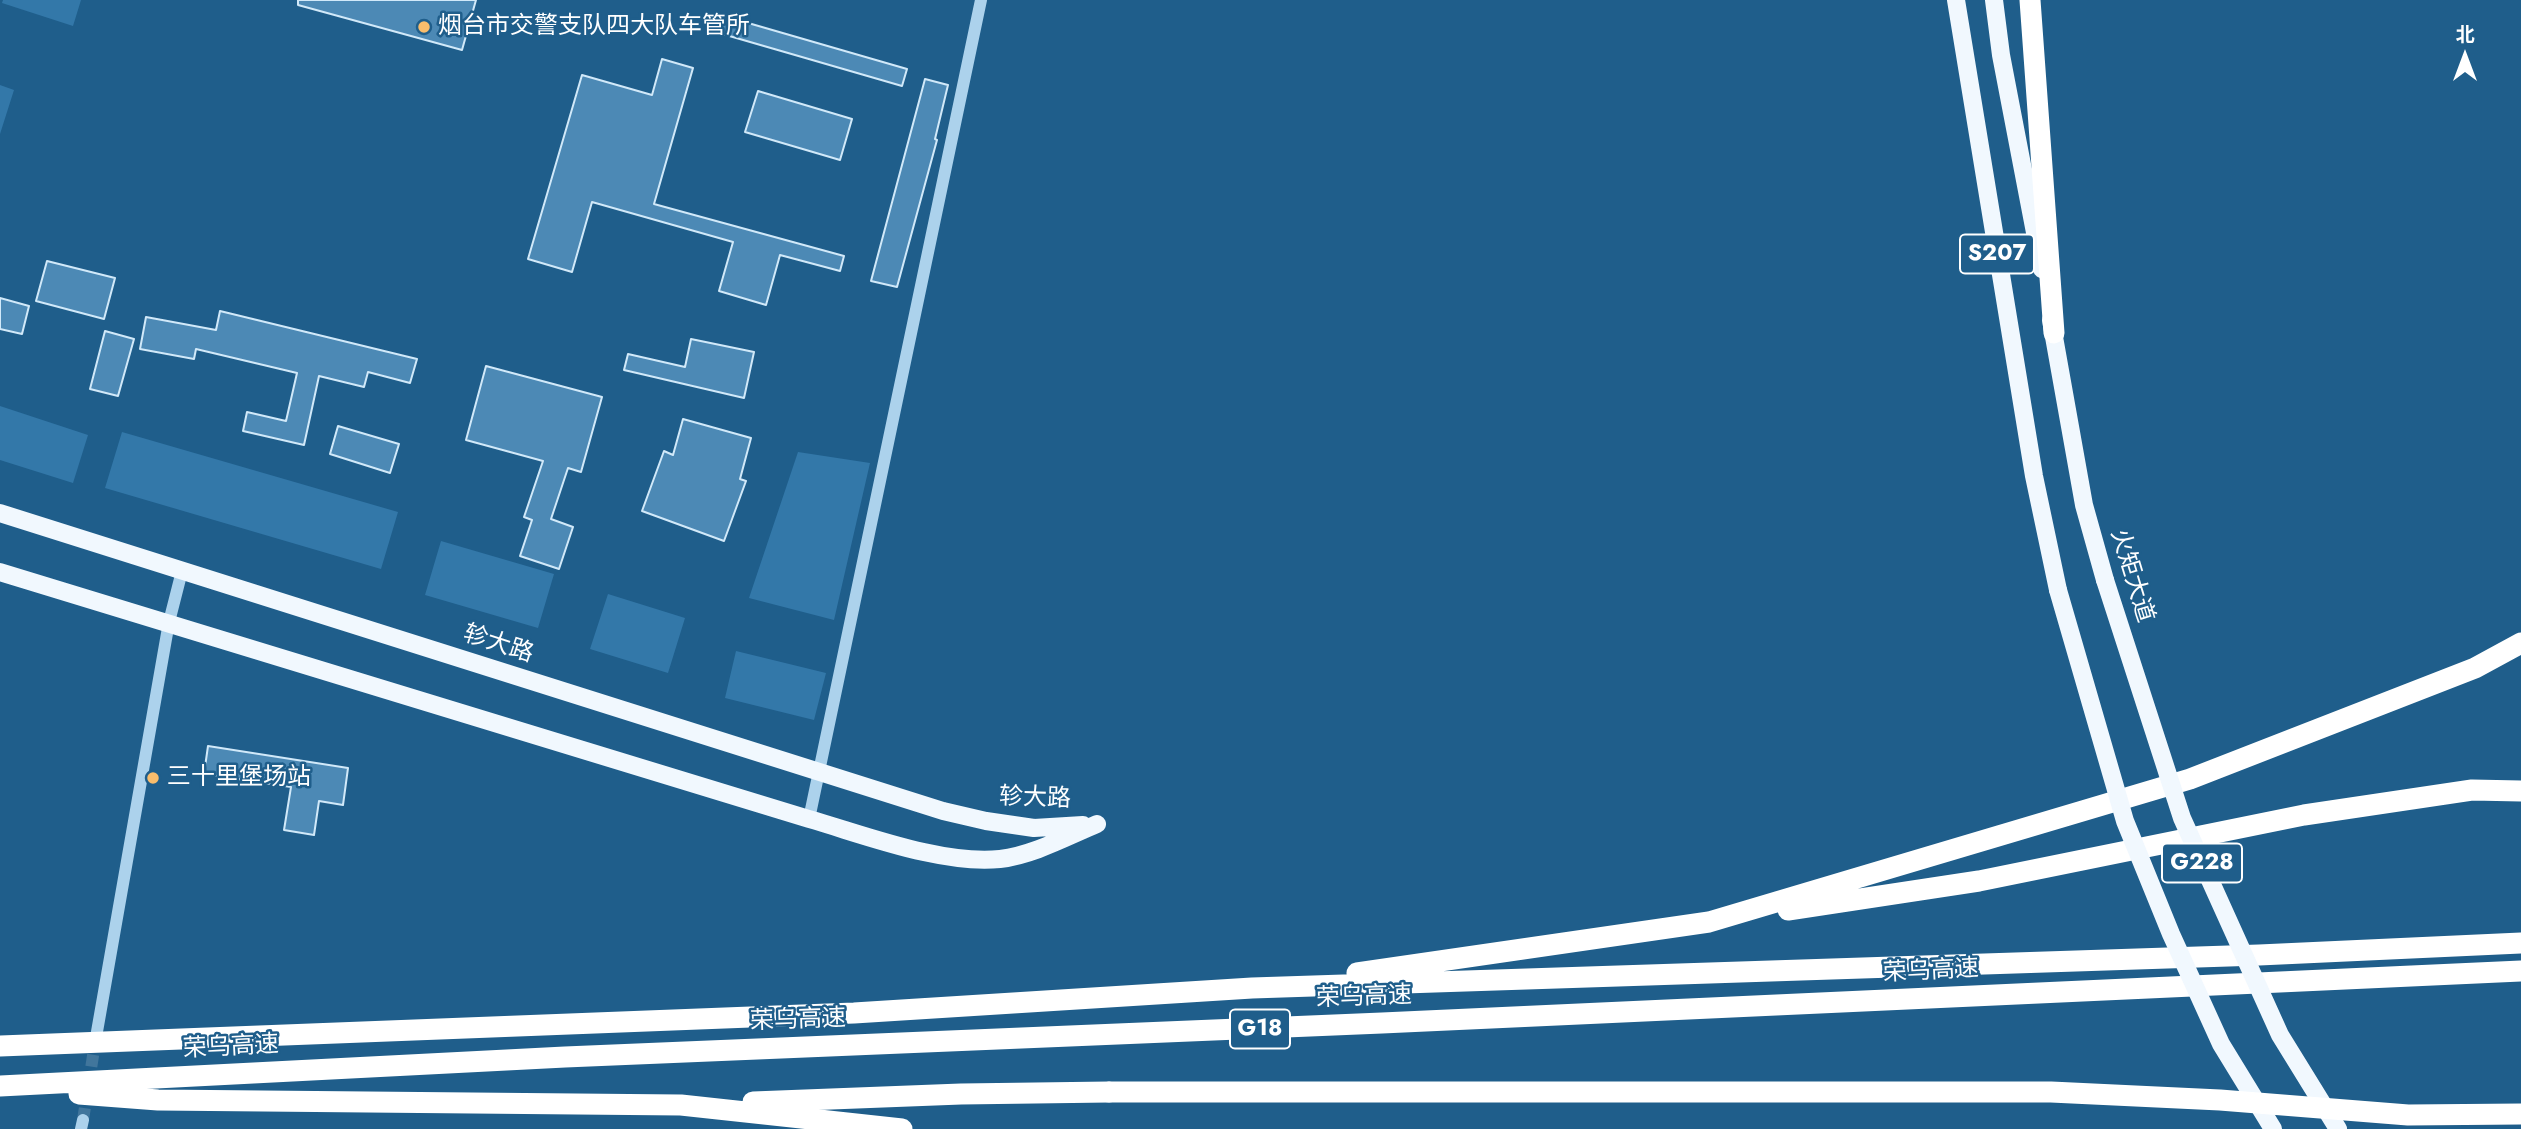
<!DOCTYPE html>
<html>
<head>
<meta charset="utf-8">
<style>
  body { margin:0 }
  #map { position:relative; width:2521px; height:1129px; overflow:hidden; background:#1f5e8b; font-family:Jost,"Noto Sans SC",sans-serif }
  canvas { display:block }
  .north { position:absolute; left:2430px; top:21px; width:70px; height:70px; -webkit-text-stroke:5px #1f5e8b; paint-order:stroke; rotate:0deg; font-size:19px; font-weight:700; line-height:28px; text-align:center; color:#fff }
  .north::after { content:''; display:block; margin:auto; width:24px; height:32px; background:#fff; clip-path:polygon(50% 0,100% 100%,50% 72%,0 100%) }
</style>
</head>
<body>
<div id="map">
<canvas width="2521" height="1129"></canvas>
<div class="north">北</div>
</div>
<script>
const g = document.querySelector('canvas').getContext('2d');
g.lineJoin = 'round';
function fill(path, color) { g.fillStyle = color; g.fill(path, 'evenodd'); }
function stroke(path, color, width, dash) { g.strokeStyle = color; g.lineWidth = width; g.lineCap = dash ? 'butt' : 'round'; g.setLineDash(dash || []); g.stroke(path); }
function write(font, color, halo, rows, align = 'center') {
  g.font = font + ' Jost,"Noto Sans SC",sans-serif'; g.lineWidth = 5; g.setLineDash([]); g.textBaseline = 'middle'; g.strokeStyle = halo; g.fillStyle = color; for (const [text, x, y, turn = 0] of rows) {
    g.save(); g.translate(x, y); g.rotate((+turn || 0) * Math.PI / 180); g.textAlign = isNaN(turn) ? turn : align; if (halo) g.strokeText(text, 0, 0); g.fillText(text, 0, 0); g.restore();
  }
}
fill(new Path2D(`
  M3,0H81L73,26L2,3Z
  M0,85L14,90L0,134Z
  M0,406L88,435L73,483L0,460Z
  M122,432L398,512L381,569L105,488Z
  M798,452L870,463L834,620L749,598Z
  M441,541L554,574L538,628L425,595Z
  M608,594L685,618L668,673L590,649Z
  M736,651L826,673L814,720L725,698Z`), '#3378a9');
const building = new Path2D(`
  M298,0H476L462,50L298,5Z
  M724,16L907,69L902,86L719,33Z
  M662,59L693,68L654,204L844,256L840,271L780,255L766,305L719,291L733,242L592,202L572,272L528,259L582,75L652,95Z
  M925,79L948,85L935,139L937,140L897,287L871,281Z
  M758,91L852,119L840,160L745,132Z
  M47,261L115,278L104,319L36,301Z
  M0,298L29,306L22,334L0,329Z
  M220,311L417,359L410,383L368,372L364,387L319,376L304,445L243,431L247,412L286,421L297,373L196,349L194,359L140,349L146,317L216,330Z
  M105,331L134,339L118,396L90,389Z
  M691,339L754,352L744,398L624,370L628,354L685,367Z
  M486,366L602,397L581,472L568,468L551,519L573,527L559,569L520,556L532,520L524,517L543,461L466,440Z
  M683,419L751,438L740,479L746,481L724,541L642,511L664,451L673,455Z
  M338,426L399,444L390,473L330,454Z
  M208,746L348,768L343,805L319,801L314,835L284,830L291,787L204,774Z`);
fill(building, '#4c89b5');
stroke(building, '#d1e9f9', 2);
stroke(new Path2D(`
  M83,1120L95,1043`), '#41769c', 12, [12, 6]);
stroke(new Path2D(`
  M809,819L981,0
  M95,1043L169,622L182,571
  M81,1129L83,1120`), '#acd2ec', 12);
stroke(new Path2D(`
  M1956,0L2034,476L2058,590
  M1994,0L2001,55L2042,269
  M2051,320L2084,505L2105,580
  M0,513L943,811L986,821L1034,828L1083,825
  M0,572L809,819C865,835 942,865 1000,859C1033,855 1066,837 1097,824`), '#f1f8fe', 18);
stroke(new Path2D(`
  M2030,0L2054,333
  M1788,910L1979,881L2304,815L2472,790L2521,791
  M1357,973L1709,922L2190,779L2475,668L2521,643
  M0,1046L854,1013L1252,988L2259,955L2521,943
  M0,1086L565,1057L1382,1023L2521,971
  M79,1094L158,1100L681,1105L902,1129
  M753,1102L961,1094L1109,1092`), '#fff', 21);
stroke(new Path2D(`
  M2105,580L2182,818L2280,1035L2338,1129
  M2058,590L2125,821L2171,934L2221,1044L2273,1129`), '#f1f8fe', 18);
stroke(new Path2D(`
  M1109,1092H2051L2220,1100L2408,1115L2521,1114`), '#fff', 21);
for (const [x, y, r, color] of [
  [424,27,7,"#f9bd6c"],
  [153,778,7,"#f9bd6c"]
]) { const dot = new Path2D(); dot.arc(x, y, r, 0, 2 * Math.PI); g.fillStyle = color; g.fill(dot); stroke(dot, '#1f5e8b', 2.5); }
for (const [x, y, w] of [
  [1997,254,74],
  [2202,863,80],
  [1260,1029,60]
]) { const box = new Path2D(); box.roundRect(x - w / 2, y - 19.5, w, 39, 5); g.fillStyle = '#1f5e8b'; g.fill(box); stroke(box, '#fff', 2); }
write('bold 23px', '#fff', null, [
  ["S207",1997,254],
  ["G228",2202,863],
  ["G18",1260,1029]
]);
write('24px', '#fff', '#1f5e8b', [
  ["烟台市交警支队四大队车管所",438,27],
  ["三十里堡场站",167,778]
], 'left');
write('24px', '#fff', '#1f5e8b', [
  ["火矩大道",2131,576,73],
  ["轸大路",498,645,18],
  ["轸大路",1035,799,2],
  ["荣乌高速",1931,972,-3],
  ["荣乌高速",1364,998,-2],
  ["荣乌高速",798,1021,-2],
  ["荣乌高速",231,1048,-3]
]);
</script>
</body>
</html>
